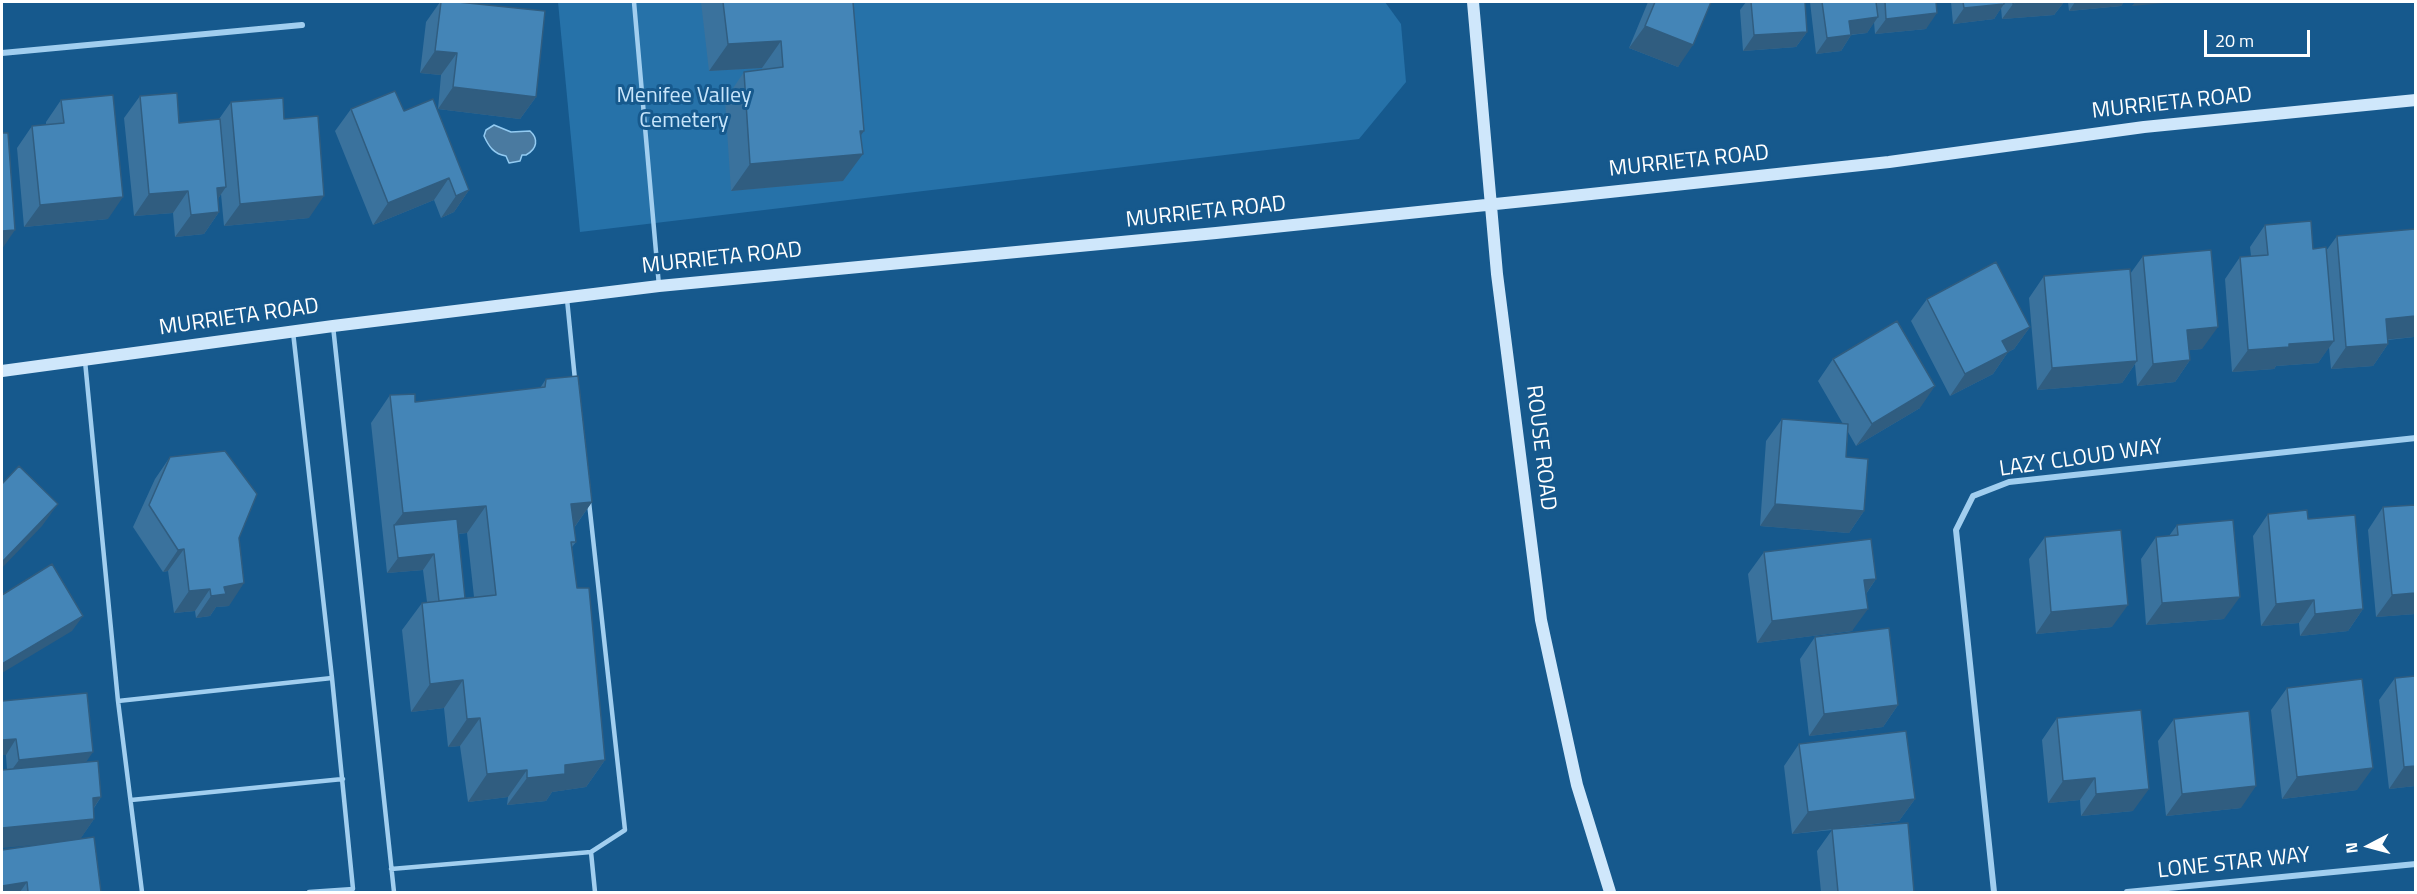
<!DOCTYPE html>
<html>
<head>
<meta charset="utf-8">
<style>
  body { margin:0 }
  #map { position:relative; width:2417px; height:894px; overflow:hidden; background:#16598d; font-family:"Titillium Web",sans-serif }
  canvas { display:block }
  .frame { position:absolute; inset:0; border:3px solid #fff; pointer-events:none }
  .north { position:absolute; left:2339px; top:816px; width:60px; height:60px; -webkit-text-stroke:4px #16598d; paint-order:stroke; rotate:264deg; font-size:16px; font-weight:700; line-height:24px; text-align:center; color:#fff }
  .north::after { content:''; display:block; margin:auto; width:21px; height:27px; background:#fff; clip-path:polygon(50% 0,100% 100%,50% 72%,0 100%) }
  .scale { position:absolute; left:2204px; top:30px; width:106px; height:27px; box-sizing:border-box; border:3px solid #fff; border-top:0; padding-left:8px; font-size:18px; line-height:21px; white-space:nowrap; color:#fff; -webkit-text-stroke:4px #16598d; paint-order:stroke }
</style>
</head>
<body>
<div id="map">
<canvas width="2417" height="894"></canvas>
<div class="frame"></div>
<div class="north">N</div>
<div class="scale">20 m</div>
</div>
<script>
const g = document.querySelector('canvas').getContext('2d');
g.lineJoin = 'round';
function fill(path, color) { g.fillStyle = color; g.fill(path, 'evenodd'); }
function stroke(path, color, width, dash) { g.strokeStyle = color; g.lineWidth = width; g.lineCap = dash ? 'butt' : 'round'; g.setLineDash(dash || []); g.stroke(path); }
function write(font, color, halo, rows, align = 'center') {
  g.font = font + ' "Titillium Web",sans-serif'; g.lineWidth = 6; g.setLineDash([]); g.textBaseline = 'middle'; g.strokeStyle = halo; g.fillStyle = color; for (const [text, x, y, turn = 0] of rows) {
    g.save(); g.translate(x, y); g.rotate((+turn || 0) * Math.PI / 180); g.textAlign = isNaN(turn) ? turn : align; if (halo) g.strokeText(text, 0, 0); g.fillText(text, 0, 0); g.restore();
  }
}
fill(new Path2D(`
  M558,2H1385L1401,24L1406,82L1359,139L580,232Z`), '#2672a9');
const water = new Path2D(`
  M494,125L511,132L530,131C539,139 537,149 526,155H522L520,161L509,163L506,156C494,154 489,147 484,136L486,130Z`);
fill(water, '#4a7aa0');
stroke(water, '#93cbf2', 1.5);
stroke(new Path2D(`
  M634,2L659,286
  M567,299L575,380
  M333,326L394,892
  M85,361L118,701L332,678L293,332
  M589,502L625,830L591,852L595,892
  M118,701L142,892
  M131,800L343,779
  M391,869L591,852
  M309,892L353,889L332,678`), '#a1ceef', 4.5);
stroke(new Path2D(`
  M2,53L302,25
  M1994,892L1956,530L1973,496L2009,482L2416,438
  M2127,892L2416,864`), '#a1ceef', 6);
stroke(new Path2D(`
  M1473,2L1497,274L1541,620L1577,785L1610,892
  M2,371L333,326L659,286L1216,233L1563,197L1889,162L2144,127L2416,100`), '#cfe7fb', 12);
fill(new Path2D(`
  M440,2H458L536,97L520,119L438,109L441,75L420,73L426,22Z
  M701,2H853L861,136L843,181L731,191L725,100L744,72L762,70V68L709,71Z
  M1648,2H1711L1678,67L1629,48Z
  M1746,2H1805L1807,32L1796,47L1743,51L1740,10Z
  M1810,2H1936L1926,29L1875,34L1874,22L1867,33L1851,35L1841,51L1816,54Z
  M1951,2H2064L2054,15L2002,19L2001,8L1994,19L1953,24Z
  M2068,2H2124L2121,6L2069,11Z
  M140,96L179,123L219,119L231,102L284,119L309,218L224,226L221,194L218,199L219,212L204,234L175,237L173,213L134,216L124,118Z
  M61,100L108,219L24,227L17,148L32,126L46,125V122Z
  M351,109L404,111L469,190L454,212L441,218L434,200L373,225L335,131Z
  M2265,225L2313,249L2326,251L2337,236L2414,337L2388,340V344L2373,366L2331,369L2329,347L2318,363L2276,366L2274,369L2232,372L2225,279L2240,257L2251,256L2250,247Z
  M2143,256L2202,349L2189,350L2190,360L2175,382L2137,386L2135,364L2122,383L2037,390L2029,298L2044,276L2130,274Z
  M1927,299L2030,327L2014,349L2008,352L1993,374L1950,396L1911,321Z
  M1833,359L1920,408L1856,446L1848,432L1846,457L1864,511L1849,533L1760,526L1766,441L1782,419L1843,424L1818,381Z
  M546,379L592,502L574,528L576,542L572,547L577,588L605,760L586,787L552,792L546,801L507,805L508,797L468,802L460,746L448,747L444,708L411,712L402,630L422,603L427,602L423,570L387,573L371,423L390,395L415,402L540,388ZM467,533L474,597L465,598L458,534Z
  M170,457L239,538L229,606L216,607L210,616L196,618L195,611L174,613L168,571L163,572L133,527L155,479Z
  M2415,505V614L2376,617L2368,530L2383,507Z
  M2268,514L2308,519L2363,609L2348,631L2300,636L2299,623L2261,626L2253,536Z
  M2177,525L2224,619L2146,625L2141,559L2156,537L2169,536Z
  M2045,537L2112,627L2036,634L2029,559Z
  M1764,552L1876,579L1866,594L1852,631L1757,643L1748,574Z
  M1815,637L1898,705L1883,727L1809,736L1800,659Z
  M2415,676V786L2389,789L2379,700L2395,678Z
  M2287,688L2357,790L2282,799L2271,710Z
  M2,701L86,762L101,797L94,808V819L80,839L101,892H2L33,845L7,770Z
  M2057,718L2133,811L2081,816L2080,800L2048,803L2042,740Z
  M2174,719L2241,808L2166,816L2158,741Z
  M1799,744L1915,799L1899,821L1845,828L1914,892H1821L1817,851L1832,830L1792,834L1784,766Z`), '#3a729d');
fill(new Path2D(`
  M2042,2H2064L2054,15L2002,19L2013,4Z
  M2075,2H2124L2121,6L2069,11Z
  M2135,2H2176L2132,6Z
  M2004,4L1994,19L1953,24L1964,8Z
  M1937,13L1926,29L1875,34L1886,19Z
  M1878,17L1867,33L1838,36L1849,21Z
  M1645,26L1693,45L1678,67L1629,48Z
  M1807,32L1796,47L1743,51L1754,35Z
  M1851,35L1841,51L1816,54L1827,38Z
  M781,41L762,68L709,71L728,44Z
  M435,51L457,53L441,75L420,73Z
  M453,87L536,97L520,119L438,109Z
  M860,131H864L847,155L863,154L843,181L731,191L750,164Z
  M449,178L434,200L373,225L388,203Z
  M226,187L211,209L217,188Z
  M469,190L454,212L441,218L456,196Z
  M188,191L173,213L134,216L149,194Z
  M324,196L309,218L224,226L240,204Z
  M123,197L108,219L24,227L40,205Z
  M219,212L204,234L175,237L191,215Z
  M15,230L2,249V231Z
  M2415,316V336L2414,337L2371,341L2386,319Z
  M2030,327L2014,349L2008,352L1993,374L1950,396L1965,374L2002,341Z
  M2218,327L2202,349L2172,352L2187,330Z
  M2334,341L2318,363L2276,366L2274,369L2232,372L2248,350L2289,344Z
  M2388,344L2373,366L2331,369L2346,347Z
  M2190,360L2175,382L2137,386L2153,364Z
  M2137,361L2122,383L2037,390L2052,368Z
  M1935,386L1920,408L1856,446L1872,424Z
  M592,502L573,529L571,504Z
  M58,504L42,526L2,568V562Z
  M1775,504L1864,511L1849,533L1760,526Z
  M486,506L467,533L396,539L394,525L403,513Z
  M184,549L168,571L163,572L178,550Z
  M434,554L423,570L387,573L398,558Z
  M1876,579L1861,601L1864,580Z
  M244,583L229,606L216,607L210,616L196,618L211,596L224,587Z
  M210,589L195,611L174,613L189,591Z
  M2415,593V614L2376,617L2392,595Z
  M2240,597L2224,619L2146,625L2162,603Z
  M2314,600L2299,623L2261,626L2276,604Z
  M2128,605L2112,627L2036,634L2051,612Z
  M1868,609L1852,631L1757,643L1772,621Z
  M2363,609L2348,631L2300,636L2315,614Z
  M83,616L72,631L2,673V664Z
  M463,680L444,708L411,712L430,684Z
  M1898,705L1883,727L1809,736L1824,714Z
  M480,718L460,746L448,747L467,719Z
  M16,739L6,755H2V740Z
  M93,752L82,768L8,775L19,760Z
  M605,760L586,787L552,792L546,801L507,805L527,778L565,765Z
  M2415,766V786L2389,789L2404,767Z
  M2373,768L2357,790L2282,799L2297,777Z
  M527,770L508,797L468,802L487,774Z
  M2095,778L2080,800L2048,803L2063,781Z
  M2256,786L2241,808L2166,816L2182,794Z
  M2149,789L2133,811L2081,816L2096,794Z
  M101,797L86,819L93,798Z
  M1915,799L1899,821L1792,834L1808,812Z
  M94,819L79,841L2,848V828Z
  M27,882L20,892H2V886Z`), '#305d80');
const building = new Path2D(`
  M441,2H458L545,11L536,97L453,87L457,53L435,51Z
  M723,2H853L864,131H860L863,154L750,164L744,72L783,67L781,41L728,44Z
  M1655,2H1711L1693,45L1645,26Z
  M1751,2H1805L1807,32L1754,35Z
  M1822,2H1876L1878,17L1849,21L1851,35L1827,38Z
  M1885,2H1936L1937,13L1886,19Z
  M1963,2H2004V4L1964,8Z
  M2013,2H2042L2013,4Z
  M395,91L404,111L433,99L469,190L456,196L449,178L388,203L351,109Z
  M177,93L179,123L220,119L226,187L217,188L219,212L191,215L188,191L149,194L140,96Z
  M113,95L123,197L40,205L32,126L64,123L61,100Z
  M283,98L284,119L318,116L324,196L240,204L231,102Z
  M2,133H8L15,230L2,231Z
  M2311,221L2313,249L2326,247L2334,341L2289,344V347L2248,350L2240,257L2268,255L2265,225Z
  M2415,229V316L2386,319L2388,344L2346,347L2337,236Z
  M2211,250L2218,327L2187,330L2190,360L2153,364L2143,256Z
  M1996,262L2030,327L2002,341L2008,352L1965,374L1927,299Z
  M2130,269L2137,361L2052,368L2044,276Z
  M1897,321L1935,386L1872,424L1833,359Z
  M578,376L592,502L571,504L576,542H571L577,588H589L605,760L565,765V774L527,778V770L487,774L480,718L467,719L463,680L430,684L422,603L496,595L486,506L403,513L390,395L415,394V402L545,387L546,379Z
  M1782,419L1848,424L1846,457L1868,459L1864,511L1775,504Z
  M225,451L257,494L239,538L244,583L224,587L226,594L211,596L210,589L189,591L184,549L178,550L149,505L170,457Z
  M19,466L58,504L2,562V484Z
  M2415,505V593L2392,595L2383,507Z
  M2307,510L2308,519L2355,515L2363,609L2315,614L2314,600L2276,604L2268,514Z
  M457,519L465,598L439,601L434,554L398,558L394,525Z
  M2233,520L2240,597L2162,603L2156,537L2178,535L2177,525Z
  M2121,530L2128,605L2051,612L2045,537Z
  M1871,539L1876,579L1864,580L1868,609L1772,621L1764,552Z
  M52,564L83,616L2,664V595Z
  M1889,628L1898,705L1824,714L1815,637Z
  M2415,676V766L2404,767L2395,678Z
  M2362,679L2373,768L2297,777L2287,688Z
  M87,693L93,752L19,760L16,739L2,740V701Z
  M2141,710L2149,789L2096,794L2095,778L2063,781L2057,718Z
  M2249,711L2256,786L2182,794L2174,719Z
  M1906,731L1915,799L1808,812L1799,744Z
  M98,761L101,797L93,798L94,819L2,828V770Z
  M1908,823L1914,892H1838L1832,829Z
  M94,837L101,892H28L27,882L2,886V850Z`);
fill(building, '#4485b7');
stroke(building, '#305d80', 1.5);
write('22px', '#c7e5fb', '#16598d', [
  ["Menifee Valley",684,97],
  ["Cemetery",684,122]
]);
write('22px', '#fff', '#16598d', [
  ["MURRIETA ROAD",2172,104,-6],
  ["MURRIETA ROAD",1689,162,-6],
  ["MURRIETA ROAD",1206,213,-6],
  ["MURRIETA ROAD",722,259,-6],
  ["MURRIETA ROAD",239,318,-8],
  ["ROUSE ROAD",1540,448,83],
  ["LAZY CLOUD WAY",2081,459,-8],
  ["LONE STAR WAY",2234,864,-6]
]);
</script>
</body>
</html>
